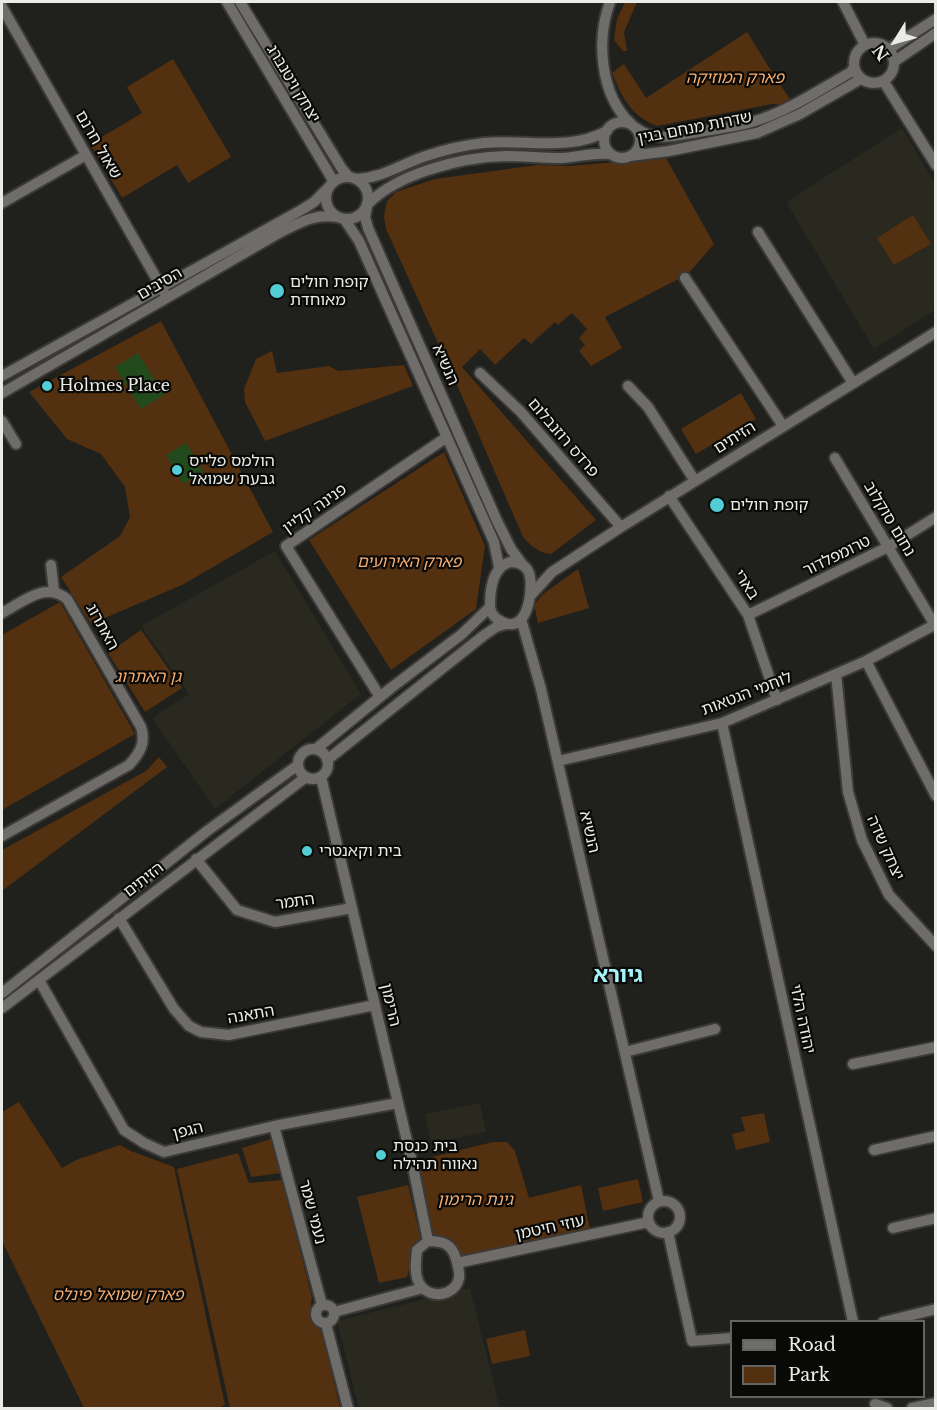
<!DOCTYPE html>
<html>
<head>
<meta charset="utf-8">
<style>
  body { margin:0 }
  #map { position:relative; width:937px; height:1410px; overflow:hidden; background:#20201c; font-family:"Libre Baskerville",serif }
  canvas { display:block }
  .frame { position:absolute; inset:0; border:3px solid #eaeae7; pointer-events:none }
  .legend { position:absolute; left:730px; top:1320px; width:195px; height:78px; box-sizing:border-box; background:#090908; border:2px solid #636361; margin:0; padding:8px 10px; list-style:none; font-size:18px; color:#eaeae7 }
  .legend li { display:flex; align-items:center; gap:12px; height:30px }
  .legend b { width:30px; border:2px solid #636361 }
  .north { position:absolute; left:865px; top:12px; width:60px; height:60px; -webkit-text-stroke:4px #090908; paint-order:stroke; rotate:233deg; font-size:16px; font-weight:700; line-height:24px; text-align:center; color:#eaeae7 }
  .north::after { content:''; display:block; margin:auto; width:21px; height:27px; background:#eaeae7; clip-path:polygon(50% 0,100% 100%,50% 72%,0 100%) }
</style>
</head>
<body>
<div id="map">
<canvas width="937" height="1410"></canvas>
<div class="frame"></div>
<ul class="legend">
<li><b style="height:8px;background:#6e6d69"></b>Road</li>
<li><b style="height:16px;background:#533010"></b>Park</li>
</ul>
<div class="north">N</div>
</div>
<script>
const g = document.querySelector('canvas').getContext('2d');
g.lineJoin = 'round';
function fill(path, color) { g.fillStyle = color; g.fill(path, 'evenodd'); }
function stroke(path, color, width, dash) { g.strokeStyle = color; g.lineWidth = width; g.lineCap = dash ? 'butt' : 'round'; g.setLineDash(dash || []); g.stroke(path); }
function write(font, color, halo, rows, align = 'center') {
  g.font = font + ' "Libre Baskerville","Noto Sans Hebrew",serif'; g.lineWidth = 4.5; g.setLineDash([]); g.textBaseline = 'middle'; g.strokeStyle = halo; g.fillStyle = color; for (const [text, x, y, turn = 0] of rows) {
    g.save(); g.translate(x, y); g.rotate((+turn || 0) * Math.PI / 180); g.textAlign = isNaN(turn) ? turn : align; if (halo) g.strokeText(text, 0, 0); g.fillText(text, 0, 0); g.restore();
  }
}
fill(new Path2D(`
  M902,128L935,183V310L874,349L786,202Z
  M275,551L361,694L215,809L152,718L189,694L141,626Z
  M480,1103L486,1132L431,1143L425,1114Z
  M470,1288L500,1408H359L337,1321Z`), '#2a291f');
fill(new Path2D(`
  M625,2H637L624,32L627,51H623L614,40L617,19Z
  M747,32L775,77L794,105L772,104L657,126C630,115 623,99 612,73L624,64L646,98Z
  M173,59L231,157L188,183L177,165L122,198L90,144L142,113L127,87Z
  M666,158L714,244L688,274L605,317L622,348L591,366L579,351L585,345L579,338L587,329L572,313L558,325L555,322L531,344L524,338L495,365L480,349L462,367L596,520L551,554C540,554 530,545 523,537L458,387L386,229L384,216L387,201L396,192L435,179L537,165L569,166Z
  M913,215L931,244L894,265L877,238Z
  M161,321L273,532L184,584L91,624L61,577L120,536L130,517L125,487L101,454L67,439L29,392Z
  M272,351L277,373L329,366L338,371L404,365L413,386L265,441L245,402L244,389L256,359Z
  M741,393L756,419L696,454L681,429Z
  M444,452L485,546L476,609L391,670L309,540Z
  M578,569L589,608L538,623L534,605L543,594Z
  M60,602L135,734L2,810V635Z
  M141,630L182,688L145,712L108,653Z
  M159,757L167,767L2,891V850L146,771Z
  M19,1102L62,1168L76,1160L120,1145L131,1151L174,1167L225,1405L218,1408H84L2,1241V1112Z
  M764,1113L770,1142L736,1150L732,1134L745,1131L741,1117Z
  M271,1139L281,1173L251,1177L242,1148Z
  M493,1142H507L515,1151L529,1198L581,1185L591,1234L457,1263L450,1247L428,1241L412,1162Z
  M238,1153L249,1183L282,1180L312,1298L309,1318L322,1332L340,1408H230L177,1169Z
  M638,1179L643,1202L603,1211L598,1188Z
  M408,1185L421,1240L413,1252L407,1277L379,1283L357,1197Z
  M525,1330L530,1356L492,1364L486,1339Z`), '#533010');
fill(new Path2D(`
  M138,353L164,395L141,409L115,367Z
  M186,443L204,472L183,484L166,455Z`), '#224a1c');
const minor = new Path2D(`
  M227,2L334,182
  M240,2L342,169L349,177
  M610,2C596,40 600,95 631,124
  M843,2L865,45
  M2,7L164,292
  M854 63a20 20 0 1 1 40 0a20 20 0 1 1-40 0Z
  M889,49L936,19
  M895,61L936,33
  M884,82L936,165
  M604 140a18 18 0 1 1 36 0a18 18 0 1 1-36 0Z
  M636,128C654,142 676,136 698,132C716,129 735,127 752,122C787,112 819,90 851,72L854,67
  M630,156L669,151L757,133L800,114L861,79
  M326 198a21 21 0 1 1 42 0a21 21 0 1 1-42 0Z
  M356,179C383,178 401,164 426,156C444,150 465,145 484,143C525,139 569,152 607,131
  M2,203L86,155
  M368,204C398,173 463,157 505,156C524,156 542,158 561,158C578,157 594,152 611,154
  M367,207L365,217L368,228L497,521L511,549L522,564
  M345,220L359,241L494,542L499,567
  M758,232L853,383
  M685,278L783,426
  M480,373L520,411L621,527
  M2,376L303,209L314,202L329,187
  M628,386L648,407L695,481
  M2,393L279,233C299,223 315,213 338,217
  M2,421L16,444
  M835,458L936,627
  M669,496L748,615L777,700
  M510,562C531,562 532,578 530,595C528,611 520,634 499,620C493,617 490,611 490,605C490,588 493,567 510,562Z
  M51,565L54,591
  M530,596L552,572L621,527L936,332
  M2,613C23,602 45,581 67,599L141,727C146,743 140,753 129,765L2,836
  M748,615L888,547L936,517
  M521,619L541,689L659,1201
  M866,661L936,796
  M836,674L848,792L862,840L889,895L936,946
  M380,697L286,546L447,437
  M722,723L853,1322
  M316,749L391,688L462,634L490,607
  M298 764a15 15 0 1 1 30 0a15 15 0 1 1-30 0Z
  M327,760L483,636L496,627L506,624
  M558,761L722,723L866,661L936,624
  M321,777L412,1162L428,1241
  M196,859L237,910L275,922L352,908
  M119,918L174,1009L189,1026L201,1032L229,1035L375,1005
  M39,980L124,1130L144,1143L164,1152L274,1126L398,1103
  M2,993L207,831L298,765
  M2,1008L306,777
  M625,1052L715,1029
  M853,1064L936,1047
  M274,1126L322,1305
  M874,1150L936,1136
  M648 1217a16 16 0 1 1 32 0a16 16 0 1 1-32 0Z
  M893,1228L936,1218
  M668,1232L692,1341L732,1338
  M428,1241C443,1241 452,1244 456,1259C458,1266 460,1271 459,1278C455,1297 428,1300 419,1283C414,1273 416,1260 417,1250Z
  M457,1263L649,1222
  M316 1314a9 9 0 1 1 18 0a9 9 0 1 1-18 0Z
  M334,1312L423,1288
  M883,1322L936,1309
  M326,1324L348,1408
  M875,1404L887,1408
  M912,1408L936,1403`);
stroke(minor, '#3b3a38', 14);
stroke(minor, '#6e6d69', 10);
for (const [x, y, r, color] of [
  [277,291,8,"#52ccd5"],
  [47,386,6,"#52ccd5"],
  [177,470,6,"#52ccd5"],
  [717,505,8,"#52ccd5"],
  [307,851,6,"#52ccd5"],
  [381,1155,6,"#52ccd5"]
]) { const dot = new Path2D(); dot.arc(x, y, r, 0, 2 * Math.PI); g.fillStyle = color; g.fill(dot); stroke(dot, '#090908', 2); }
write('italic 16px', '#f7ad70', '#090908', [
  ["פארק המוזיקה",735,78],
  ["פארק האירועים",409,562],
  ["גן האתרוג",148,677],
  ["גינת הרימון",475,1200],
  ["פארק שמואל פינלס",118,1295]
]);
write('16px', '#eaeae7', '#090908', [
  ["יצחק ויטנברג",293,84,59],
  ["שדרות מנחם בגין",695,128,-11],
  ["שאול חרנם",98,145,60],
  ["הסיבים",160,284,-30],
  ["הנשיא",445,365,66],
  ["פרדס רוזנבלום",563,438,49],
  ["הזיתים",735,438,-32],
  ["פנינה קליין",315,509,-35],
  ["נחום סוקלוב",889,519,59],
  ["טרומפלדור",837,556,-26],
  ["בארי",746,585,57],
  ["האתרוג",102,627,61],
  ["לוחמי הגטאות",747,694,-21],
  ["הנשיא",589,832,77],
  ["יצחק שדה",885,848,66],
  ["הזיתים",144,880,-38],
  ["התמר",295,902,-8],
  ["הרימון",390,1005,77],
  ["התאנה",251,1015,-10],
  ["יהודה הלוי",802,1019,78],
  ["הגפן",188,1131,-14],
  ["נעמי שמר",312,1212,75],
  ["עוזי חיטמן",550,1228,-12]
]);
write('16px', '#eaeae7', '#090908', [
  ["קופת חולים",290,282],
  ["מאוחדת",290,300],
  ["Holmes Place",59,386],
  ["הולמס פלייס",189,461],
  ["גבעת שמואל",189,479],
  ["קופת חולים",730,505],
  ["בית וקאנטרי",319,851],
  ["בית כנסת",393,1146],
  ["נאווה תהילה",393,1164]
], 'left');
write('bold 22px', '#a2f4fa', '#090908', [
  ["גיורא",618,976]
]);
</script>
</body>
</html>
